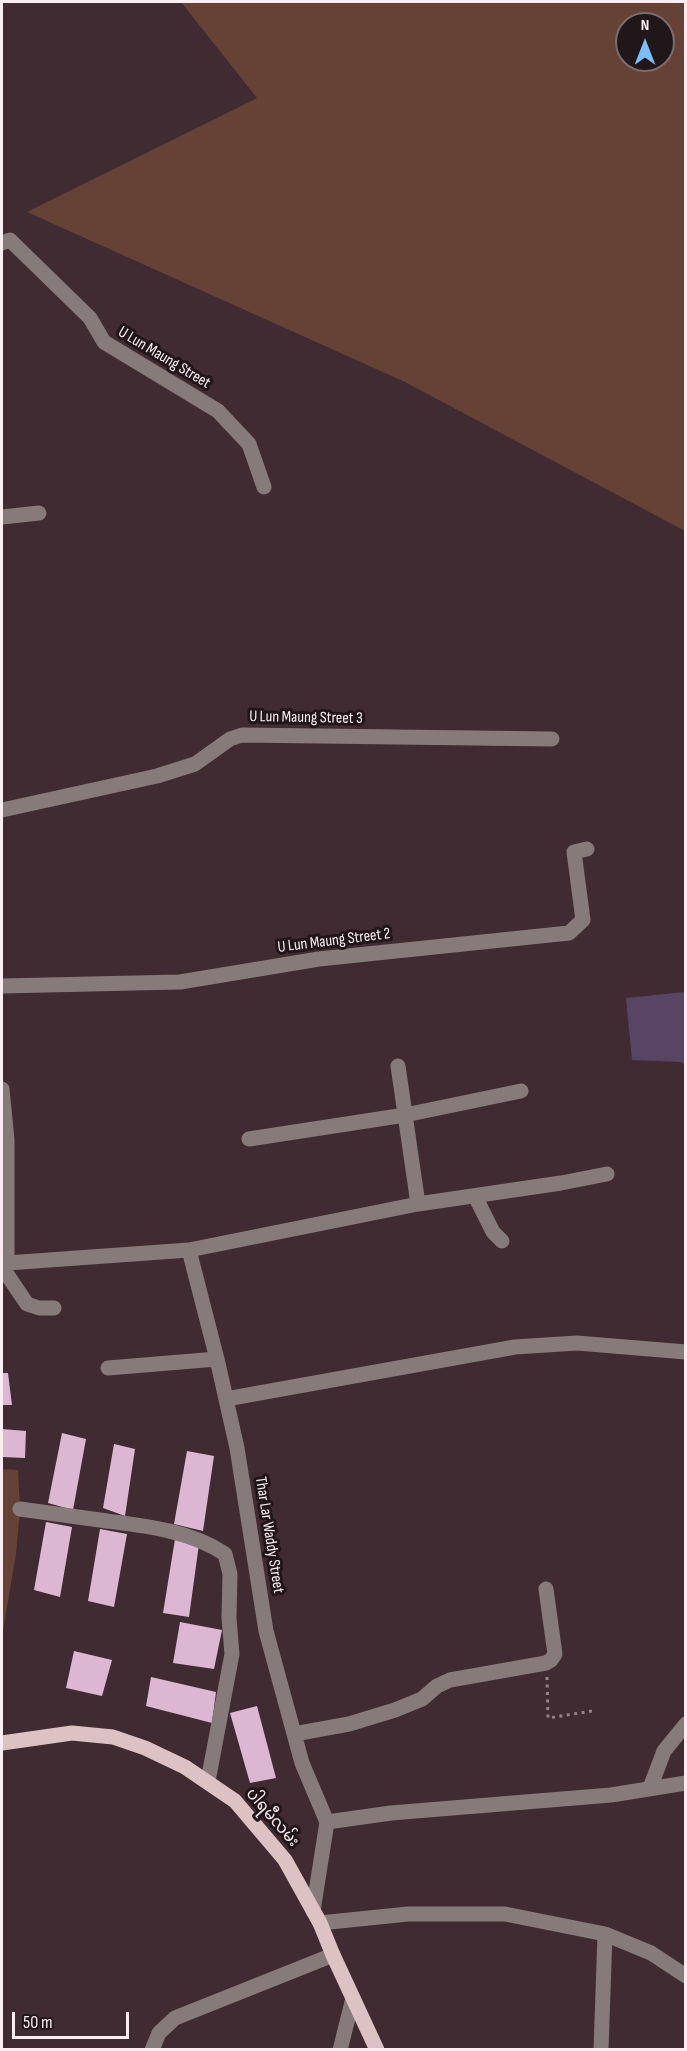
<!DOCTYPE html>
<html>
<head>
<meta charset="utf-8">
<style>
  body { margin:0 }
  #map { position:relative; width:687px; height:2051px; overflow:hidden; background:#412b32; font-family:"Sofia Sans Condensed",sans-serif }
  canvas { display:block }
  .frame { position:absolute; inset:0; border:3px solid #fcedf2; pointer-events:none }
  .north { position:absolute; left:615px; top:12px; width:60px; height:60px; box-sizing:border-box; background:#21171a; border:2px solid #796d70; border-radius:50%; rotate:0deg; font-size:16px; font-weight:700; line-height:24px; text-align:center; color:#fcedf2 }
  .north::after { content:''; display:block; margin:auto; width:21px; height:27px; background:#7dbef9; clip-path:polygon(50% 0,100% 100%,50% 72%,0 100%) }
  .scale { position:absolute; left:12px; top:2012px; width:117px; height:27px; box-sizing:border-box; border:3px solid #fcedf2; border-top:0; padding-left:8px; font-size:18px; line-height:21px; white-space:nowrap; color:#fcedf2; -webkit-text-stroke:4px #21171a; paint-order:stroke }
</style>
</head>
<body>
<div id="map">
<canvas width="687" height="2051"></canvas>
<div class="frame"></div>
<div class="north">N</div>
<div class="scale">50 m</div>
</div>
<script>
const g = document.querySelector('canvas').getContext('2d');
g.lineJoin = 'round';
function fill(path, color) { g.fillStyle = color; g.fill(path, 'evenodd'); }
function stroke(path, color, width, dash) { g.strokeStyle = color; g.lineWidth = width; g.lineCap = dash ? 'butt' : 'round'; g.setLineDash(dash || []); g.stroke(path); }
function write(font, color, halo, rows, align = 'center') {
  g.font = font + ' "Sofia Sans Condensed","Noto Sans Myanmar",sans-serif'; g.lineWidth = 6; g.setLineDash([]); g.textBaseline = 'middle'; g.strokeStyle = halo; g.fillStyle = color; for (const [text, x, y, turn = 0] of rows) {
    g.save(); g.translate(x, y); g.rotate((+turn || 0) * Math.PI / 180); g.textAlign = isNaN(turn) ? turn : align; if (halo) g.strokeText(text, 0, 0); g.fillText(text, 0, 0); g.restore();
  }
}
fill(new Path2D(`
  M181,2H685V531L405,382L27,212L257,98ZM627,24H663V60H627Z
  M2,1469L18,1470L20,1509L16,1554L2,1637Z`), '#654235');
fill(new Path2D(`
  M685,992V1065L681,1062L632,1060L626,998Z`), '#584463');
fill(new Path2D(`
  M2,1373H8L12,1405H2Z
  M2,1429L26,1431L25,1458L2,1457Z
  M62,1433L86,1439L73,1510L48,1503Z
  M114,1444L135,1449L125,1516L103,1508Z
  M187,1451L214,1456L203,1531L174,1524Z
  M46,1522L72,1527L60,1597L34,1590Z
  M100,1529L127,1534L114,1607L88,1601Z
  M175,1539L199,1544L189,1617L163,1613Z
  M180,1622L222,1630L214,1669L173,1663Z
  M74,1651L112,1660L102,1696L66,1688Z
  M151,1677L216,1692L212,1723L146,1706Z
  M257,1706L276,1778L250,1783L230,1713Z`), '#dcb7d2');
stroke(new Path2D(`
  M547,1677L548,1718L592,1711`), '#968389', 3, [3, 4.5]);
stroke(new Path2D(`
  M2,243L10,240L90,318L104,342L218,411L249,444L264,487
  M2,517L39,513
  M2,810L157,776L195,764L230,739L242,735L552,739
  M2,986L180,982L319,959L569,933L583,920L574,852L587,849
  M398,1066L418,1204
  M2,1089L7,1140V1263
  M249,1139L405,1115L521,1091
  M475,1196L493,1232L502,1241
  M189,1250L217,1359L237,1448L266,1631L302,1763L327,1822
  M2,1267L7,1263L189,1250L418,1204L561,1183L607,1174
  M2,1267L27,1304L39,1308H54
  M108,1368L217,1359
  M226,1399L515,1347L577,1343L686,1352
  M20,1509C49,1513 78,1517 107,1521C147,1526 191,1531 225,1554L230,1574L229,1618L232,1654L208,1781
  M294,1734L349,1724L395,1710L422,1699L437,1686L450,1680L546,1663L551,1660L555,1654L546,1589
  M650,1788L664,1751L686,1724
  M327,1822L391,1813L611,1795L686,1783
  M313,1911L327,1822
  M320,1923L408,1914H505L605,1934L651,1953L686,1976
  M152,2050L159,2033L175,2018L333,1955
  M340,2050L353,1998
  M601,2050L605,1934`), '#877a7a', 15);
stroke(new Path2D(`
  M2,1743L72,1733L113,1737L145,1748L185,1767L235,1801L285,1860L320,1923L333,1955L377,2050`), '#dcc2c2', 15);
write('16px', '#fcedf2', '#21171a', [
  ["U Lun Maung Street",164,358,31],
  ["U Lun Maung Street 3",306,718,1],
  ["U Lun Maung Street 2",334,941,-7],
  ["Thar Lar Waddy Street",269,1535,81],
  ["ပါရမီလမ်း",272,1818,49]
]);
</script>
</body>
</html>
